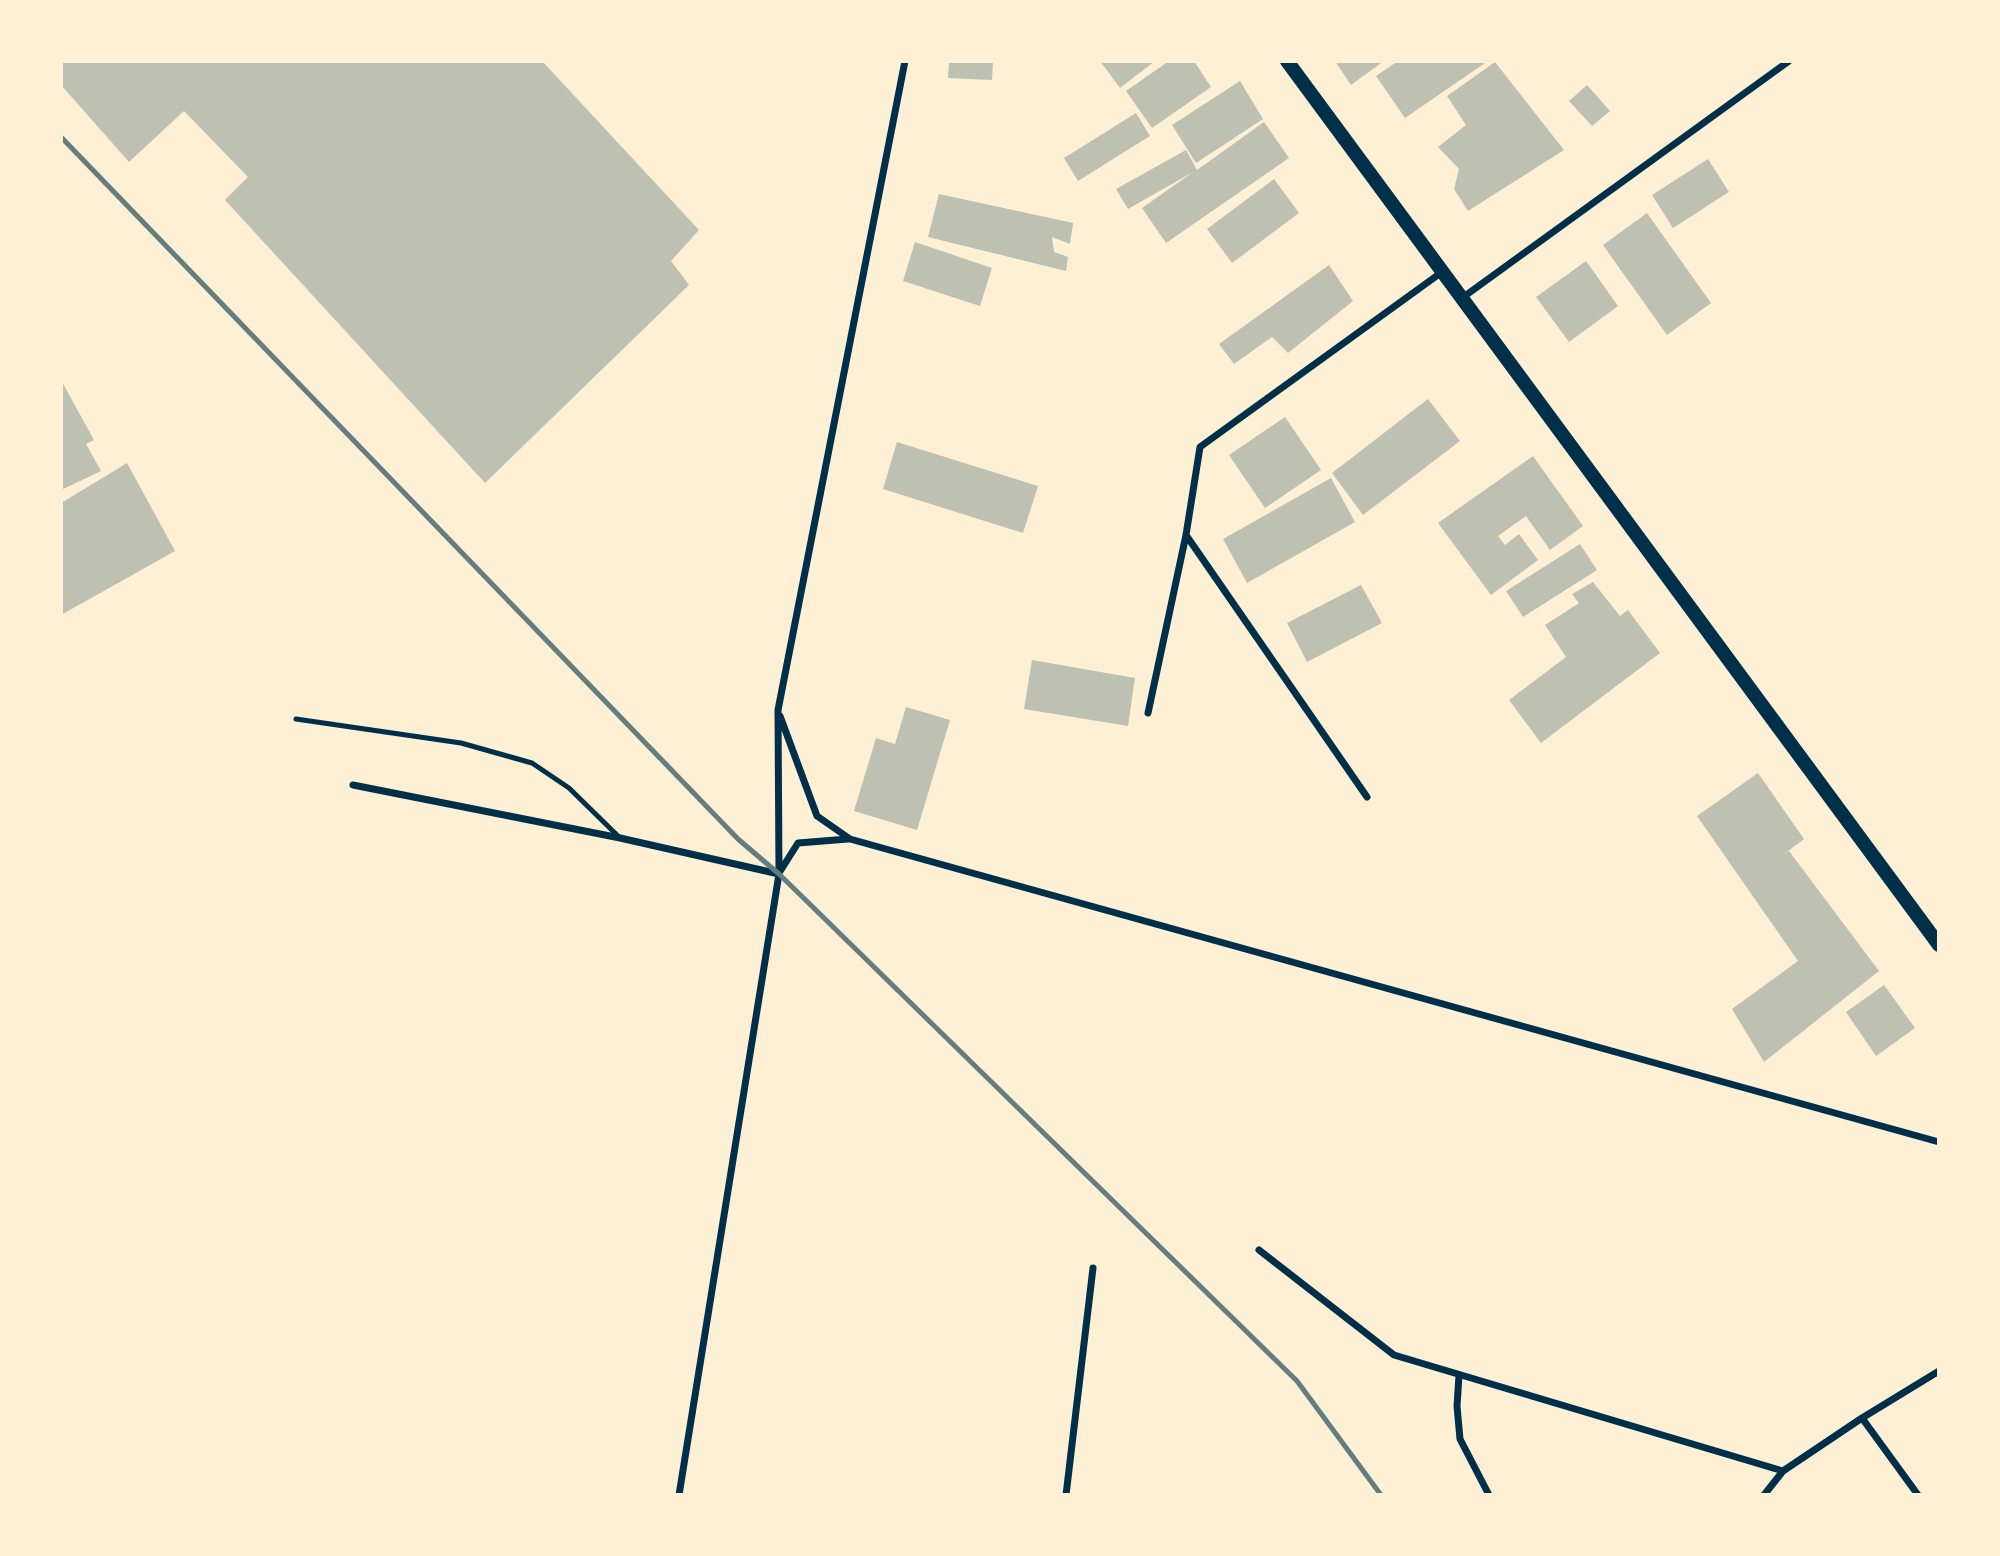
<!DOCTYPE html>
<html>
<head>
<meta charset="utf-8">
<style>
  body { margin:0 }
  #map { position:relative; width:2000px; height:1556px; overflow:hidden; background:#fdf0d5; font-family:"IBM Plex Sans",sans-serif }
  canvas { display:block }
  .frame { position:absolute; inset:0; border:63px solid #fdf0d5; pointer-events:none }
</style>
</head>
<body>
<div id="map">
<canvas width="2000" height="1556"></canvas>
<div class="frame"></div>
</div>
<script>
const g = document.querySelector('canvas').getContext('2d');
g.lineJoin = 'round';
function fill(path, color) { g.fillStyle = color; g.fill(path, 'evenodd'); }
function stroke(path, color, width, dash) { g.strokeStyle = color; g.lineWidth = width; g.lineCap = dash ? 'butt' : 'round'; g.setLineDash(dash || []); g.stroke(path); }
fill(new Path2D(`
  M61,61H542L699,230L671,261L689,285L485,483L225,200L248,177L184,111L129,162L61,85Z
  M949,61H993L992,80L948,78Z
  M1100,61H1155L1120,88Z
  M1169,61H1194L1211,87L1152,128L1126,91Z
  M1335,61H1384L1351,85Z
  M1398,61H1488L1405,118L1376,76Z
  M1495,62L1564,150L1468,211L1454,189L1459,169L1438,147L1466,125L1447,96Z
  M1240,81L1263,119L1196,163L1172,125Z
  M1587,85L1610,111L1592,126L1569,101Z
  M1136,113L1150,136L1078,181L1064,158Z
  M1264,122L1289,158L1166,243L1142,208L1193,172L1128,209L1116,189L1186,150L1197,170Z
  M1708,159L1729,192L1673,228L1652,195Z
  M1274,179L1299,213L1232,263L1207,229Z
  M939,194L1073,223L1070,244L1052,237L1054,252L1068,257L1066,271L928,237Z
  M1647,213L1711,303L1667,335L1603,245Z
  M915,242L992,268L980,306L903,281Z
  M1586,261L1618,306L1569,342L1536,297Z
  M1329,265L1353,301L1288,353L1272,337L1234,364L1219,344Z
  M61,380L94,440L86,444L101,471L61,490Z
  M1428,399L1460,441L1363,515L1332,473Z
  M1285,417L1321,470L1265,508L1229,455Z
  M897,442L1038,486L1023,533L883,489Z
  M1533,456L1583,526L1550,550L1526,516L1498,536L1505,545L1519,534L1538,560L1491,595L1438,523Z
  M127,463L175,551L61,615V503Z
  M1331,478L1355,522L1247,583L1223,539Z
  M1580,544L1597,570L1523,617L1506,591Z
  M1593,582L1620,616L1628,610L1660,653L1541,743L1509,700L1566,657L1545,625L1579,603L1572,594Z
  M1361,585L1382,623L1307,662L1287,623Z
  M1032,660L1135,678L1128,726L1024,709Z
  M906,707L950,720L917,830L854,811L876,738L895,744Z
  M1758,773L1804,839L1783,855L1789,851L1879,971L1764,1062L1732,1009L1798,961L1697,816Z
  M1884,985L1915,1028L1876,1056L1846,1012Z`), '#bec0b2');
stroke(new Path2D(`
  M296,719L461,743L532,763L569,788L620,838`), '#003049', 5);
stroke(new Path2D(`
  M1462,298L1789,61
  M1186,535L1367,797
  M1148,713L1186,535L1200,447L1442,272
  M780,716L817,816L850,839L1939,1142
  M353,785L620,838L779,874
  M779,873L798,843L848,839
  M1259,1250L1394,1355L1783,1471
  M1459,1375L1457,1406L1460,1439L1489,1495
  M1862,1418L1918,1495
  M679,1495L779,874L778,710L905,61
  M1066,1495L1093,1268
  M1764,1495L1783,1471L1862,1418L1939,1371`), '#003049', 7);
stroke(new Path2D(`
  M1287,61L1939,945`), '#003049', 14);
stroke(new Path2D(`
  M61,137L738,839L779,874L1297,1381L1381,1495`), '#657d81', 5);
</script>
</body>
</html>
